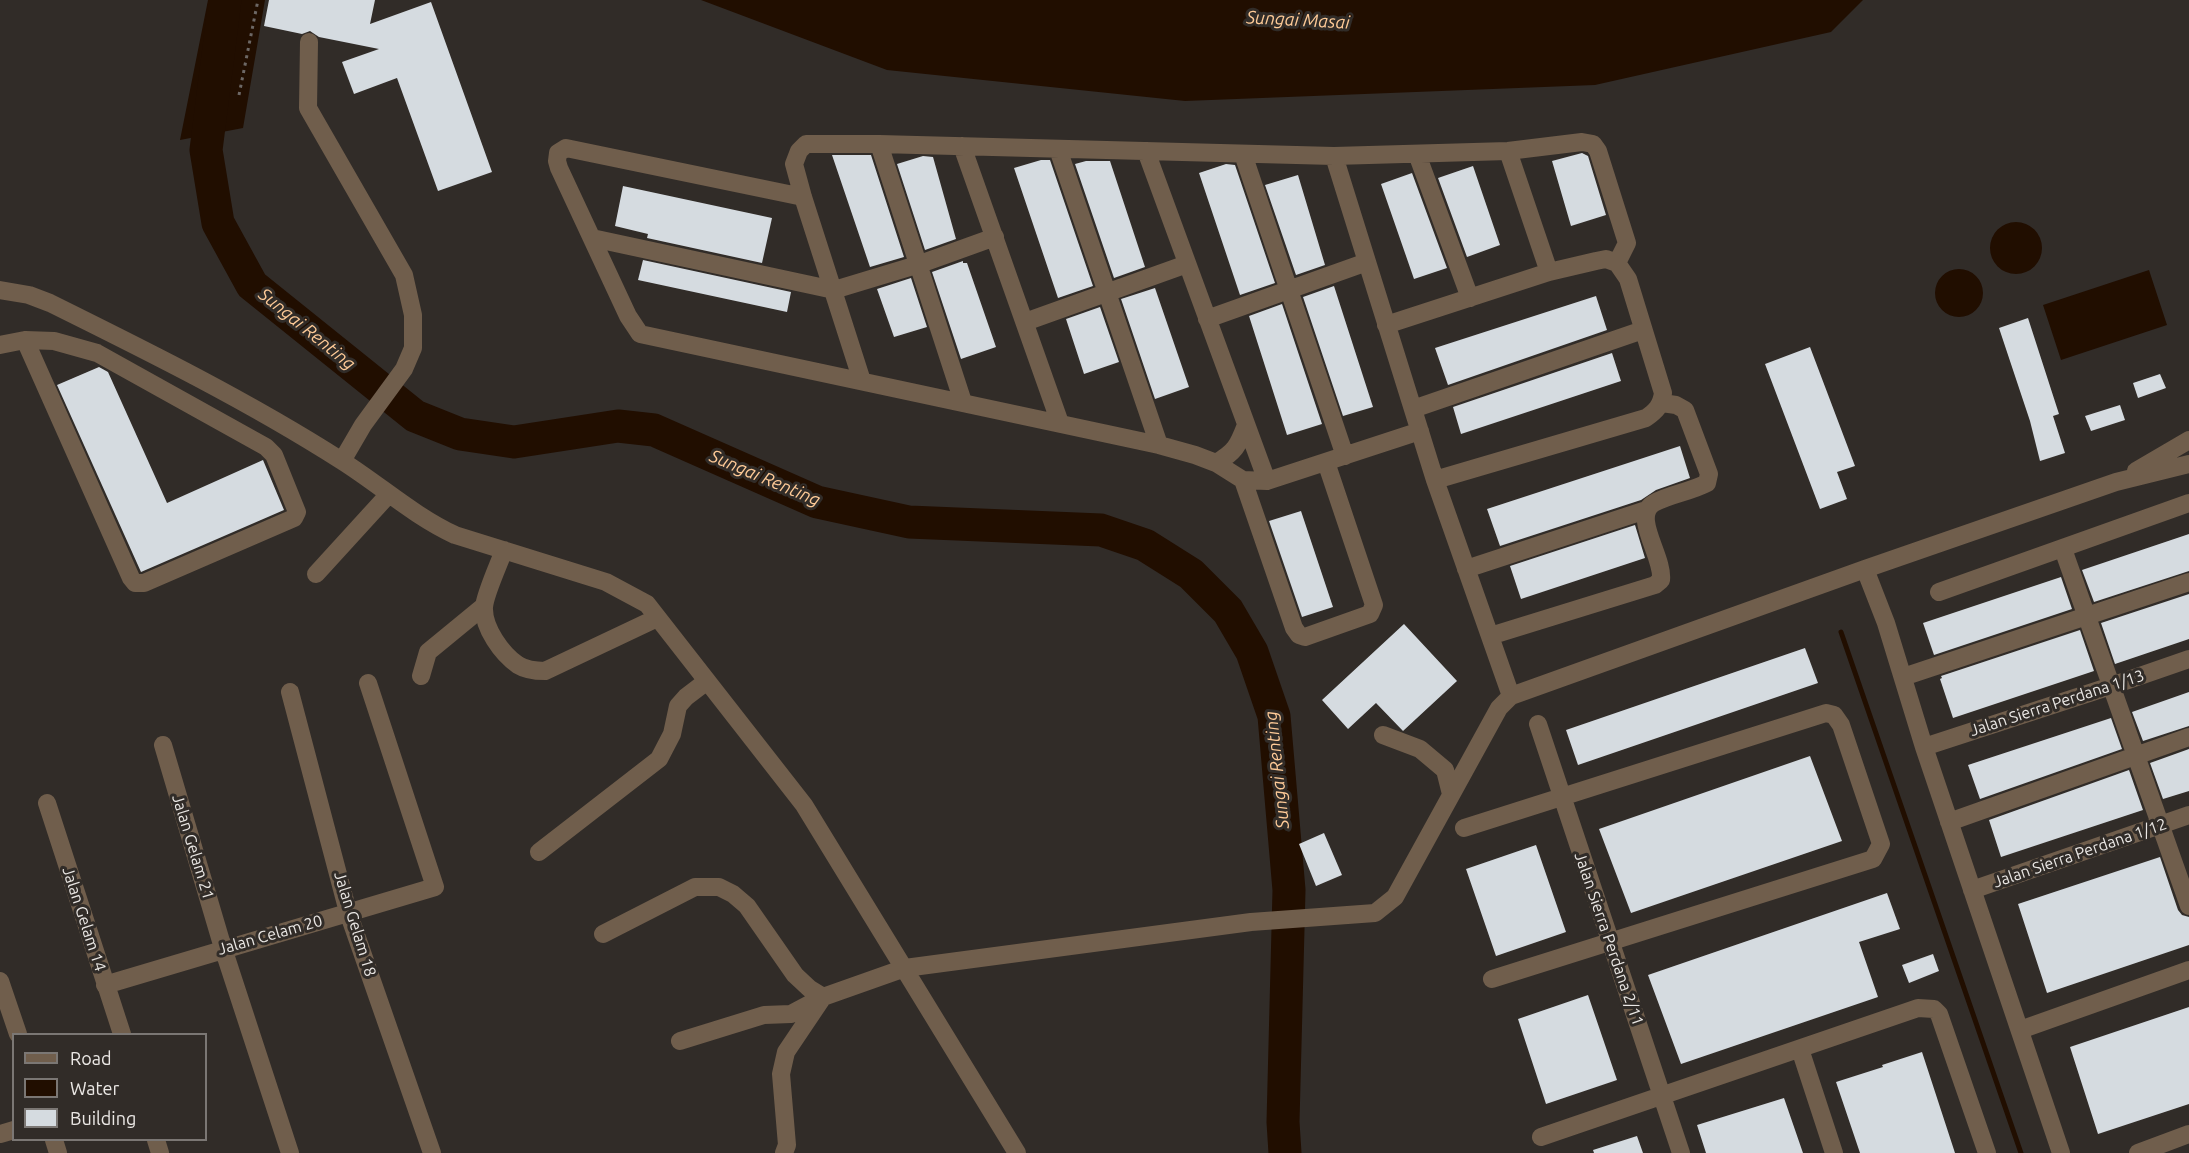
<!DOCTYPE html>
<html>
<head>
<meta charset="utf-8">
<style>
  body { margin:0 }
  #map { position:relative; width:2189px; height:1153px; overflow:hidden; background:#312c28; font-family:Ubuntu,sans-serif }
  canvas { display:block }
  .legend { position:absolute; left:12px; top:1033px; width:195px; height:108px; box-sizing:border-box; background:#312c28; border:2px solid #7b7774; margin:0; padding:8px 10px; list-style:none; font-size:18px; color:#ebe8e5 }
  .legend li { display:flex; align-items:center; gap:12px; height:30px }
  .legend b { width:30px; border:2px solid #7b7774 }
</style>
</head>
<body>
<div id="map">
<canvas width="2189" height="1153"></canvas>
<ul class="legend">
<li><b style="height:8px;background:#705e4c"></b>Road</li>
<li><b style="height:16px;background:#210e00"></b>Water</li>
<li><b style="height:16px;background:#d5dbe0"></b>Building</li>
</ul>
</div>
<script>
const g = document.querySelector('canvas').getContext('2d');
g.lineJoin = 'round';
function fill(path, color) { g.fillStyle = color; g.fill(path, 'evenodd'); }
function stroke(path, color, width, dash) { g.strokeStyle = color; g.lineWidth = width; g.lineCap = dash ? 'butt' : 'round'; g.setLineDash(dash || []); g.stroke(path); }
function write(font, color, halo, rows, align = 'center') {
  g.font = font + ' Ubuntu,sans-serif'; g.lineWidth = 6; g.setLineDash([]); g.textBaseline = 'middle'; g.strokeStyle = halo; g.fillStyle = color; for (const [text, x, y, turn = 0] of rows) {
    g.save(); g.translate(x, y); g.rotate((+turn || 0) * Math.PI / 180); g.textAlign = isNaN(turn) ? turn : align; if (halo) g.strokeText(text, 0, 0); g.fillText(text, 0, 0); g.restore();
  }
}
fill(new Path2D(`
  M208,0H265L243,128L180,140Z
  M701,0H1863L1831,32L1595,85L1185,101L887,70Z
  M1990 248a26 26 0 1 1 52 0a26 26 0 1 1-52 0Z
  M1935 293a24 24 0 1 1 48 0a24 24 0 1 1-48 0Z
  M2149,270L2167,325L2061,360L2043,305Z`), '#210e00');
stroke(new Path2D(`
  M1841,632L2021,1153`), '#210e00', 5);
stroke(new Path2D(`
  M225,0L206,150L218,223L252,285L415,416L460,434L514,442L618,426L654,430L817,502L909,522L1101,530L1145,545L1191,574L1228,611L1252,652L1274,716L1289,890L1283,1122L1285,1153`), '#210e00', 33);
fill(new Path2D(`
  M269,0H375L370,24L431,2L492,172L438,191L397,78L354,94L342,62L379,49L319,37L310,31L302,34L264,26Z
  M1582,153L1588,156L1606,215L1571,226L1552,161Z
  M832,155H871L904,257L870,267Z
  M923,156L933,157L956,239L925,250L897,164Z
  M1041,160H1050L1093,286L1058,298L1014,168Z
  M1086,161H1110L1145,267L1114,278L1075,164Z
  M1226,164L1235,165L1275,283L1240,295L1199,173Z
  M1473,166L1500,245L1467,257L1438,178Z
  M1412,173L1447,268L1414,279L1381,184Z
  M1298,175L1325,265L1296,275L1265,185Z
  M623,186L772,218L762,263L647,238L648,234L615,226Z
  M643,260L791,292L787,312L638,280Z
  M963,261V263H967L996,347L961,359L932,272Z
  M911,278L927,327L894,337L877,289Z
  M1334,286L1373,407L1343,416L1303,297Z
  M1155,288L1189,387L1155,399L1121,299Z
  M1596,296L1607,330L1448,385L1435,348Z
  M1282,304L1322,424L1287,435L1249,316Z
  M1100,307L1119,362L1084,374L1066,319Z
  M2028,318L2059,414L2053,416L2065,453L2040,461L2030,421L1999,328Z
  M1810,347L1855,466L1837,472L1847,499L1820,509L1765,364Z
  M1612,353L1621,381L1461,434L1453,407Z
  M99,367L108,372L167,503L263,460L284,510L141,572L57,385Z
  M2160,374L2166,388L2138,398L2133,383Z
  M2120,405L2125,420L2091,431L2085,416Z
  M1680,446L1690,478L1656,490L1641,500L1500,546L1487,509Z
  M1301,511L1333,607L1302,617L1269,521Z
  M1635,525L1645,558L1521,599L1510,566Z
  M2189,534V571L2094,602L2082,570Z
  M2061,577L2072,609L1934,655L1923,623Z
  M2189,594V639L2115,664L2101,623Z
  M1404,624L1457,681L1403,731L1376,703L1348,729L1322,700Z
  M2080,630L2094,671L1953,718L1940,679L1942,678L1941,676Z
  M1805,648L1818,683L1578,765L1566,730Z
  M2189,692V726L2143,741L2132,712Z
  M2111,718L2122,749L1980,799L1968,765Z
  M2189,749V791L2163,799L2150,763Z
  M1810,756L1842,841L1631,913L1599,829Z
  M2129,770L2143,810L2001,857L1989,820Z
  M1324,833L1342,875L1316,886L1299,844Z
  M1536,845L1566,932L1496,956L1466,869Z
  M2160,857L2178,910L2182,915L2189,917V945L2047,993L2018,904Z
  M1887,893L1900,929L1859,942L1878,997L1681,1064L1648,975Z
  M1933,954L1939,971L1909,983L1902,965Z
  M1588,995L1617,1080L1546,1104L1518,1019Z
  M2189,1007V1104L2098,1134L2070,1047Z
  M1922,1052L1955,1153H1860L1836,1082L1883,1067L1882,1065Z
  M1784,1098L1803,1153H1706L1697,1125Z
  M1637,1136L1643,1153H1594L1593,1150Z`), '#d5dbe0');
stroke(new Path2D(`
  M239,95L258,0`), '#6d6865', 3, [3, 4.5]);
stroke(new Path2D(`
  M309,42L308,108L404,275L413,315V348L404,369L363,425L342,461
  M879,144L963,402
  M962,146L1060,423
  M1058,149L1159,445
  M1146,151L1267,481
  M1508,151L1549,272
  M1243,154L1345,456
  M1417,154L1470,298
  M1334,156L1435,480L1511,696
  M803,197L566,148L558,153L557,161L559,168L628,316L640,334L1159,445L1195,455L1216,463L1243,480L1267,481L1420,431
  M592,238L834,290L920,264L995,237
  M0,290L29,295L50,303C149,352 248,401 342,461C380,485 414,516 455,535L606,582L647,604L804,805L1017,1153
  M1207,319L1367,262
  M1025,322L1187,264
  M1386,325L1549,272L1596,261L1606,259L1617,263L1628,279L1663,393C1661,406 1656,411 1646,418L1435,480
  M0,345L25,340L54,341L97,353L266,447L274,455L297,512L294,518L144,583H135L131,578L25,340
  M862,381L803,197L794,164L799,151L806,144H879L1334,156L1508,151L1582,142L1593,144L1598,151L1627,243L1617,263
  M1413,409L1643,330
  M1216,463C1235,452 1238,446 1246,425
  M2136,471L2189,440
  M1243,480L1294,628L1299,635L1305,637L1370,614L1374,605L1326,462
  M2063,549L2189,906
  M504,550C499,564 485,594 484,607C483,628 502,654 518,665C526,670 536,671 545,671L657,618
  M1466,569L1646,510
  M1865,569L1886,623L1924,747L2061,1153
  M316,574L389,494
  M1939,592L2189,503
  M1490,636L1655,585L1661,580C1664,557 1631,516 1654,503C1670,494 1690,492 1707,483L1709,474L1685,410L1676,405L1662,403
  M421,676L428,652L484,606
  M1903,677L2189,582
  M290,692L348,912L432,1153
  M1538,724L1681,1153
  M1383,735L1420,749L1445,770L1451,794
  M163,745L223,948L290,1153
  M1924,747L2111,686L2189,659
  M47,803L122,1034
  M1949,822L2189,737
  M1464,828L1826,713L1834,715L1841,725L1881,844L1873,859L1492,979
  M539,852L659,759L672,734L678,706L686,697L707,681
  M1972,890L2189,815
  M603,934L695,887H719L733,894L747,906L795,975L810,989L823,997L786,1052L781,1074L787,1145L784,1153
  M0,981L18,1034
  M105,985L435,887L368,683
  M2020,1030L2189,970
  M680,1041L764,1015L791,1014L823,997L905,968L1251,922L1375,913L1395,897L1499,708L1511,696L1865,569L2116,482L2189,464
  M1800,1049L1834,1153
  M0,1134L14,1130
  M1541,1137L1918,1008L1934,1009L1939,1014L1987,1153
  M54,1140L58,1153
  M156,1140L160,1153
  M2138,1153L2189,1134`), '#705e4c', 18);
write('16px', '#ebe8e5', '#312c28', [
  ["Jalan Sierra Perdana 1/13",2057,703,-18],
  ["Jalan Gelam 21",193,847,73],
  ["Jalan Sierra Perdana 1/12",2080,853,-19],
  ["Jalan Gelam 14",84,919,72],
  ["Jalan Gelam 18",355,924,73],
  ["Jalan Celam 20",270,935,-16],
  ["Jalan Sierra Perdana 2/11",1609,939,71]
]);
write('italic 18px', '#feca97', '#312c28', [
  ["Sungai Masai",1298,20,3],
  ["Sungai Renting",307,329,39],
  ["Sungai Renting",765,478,23],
  ["Sungai Renting",1277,770,-96]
]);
</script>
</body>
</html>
